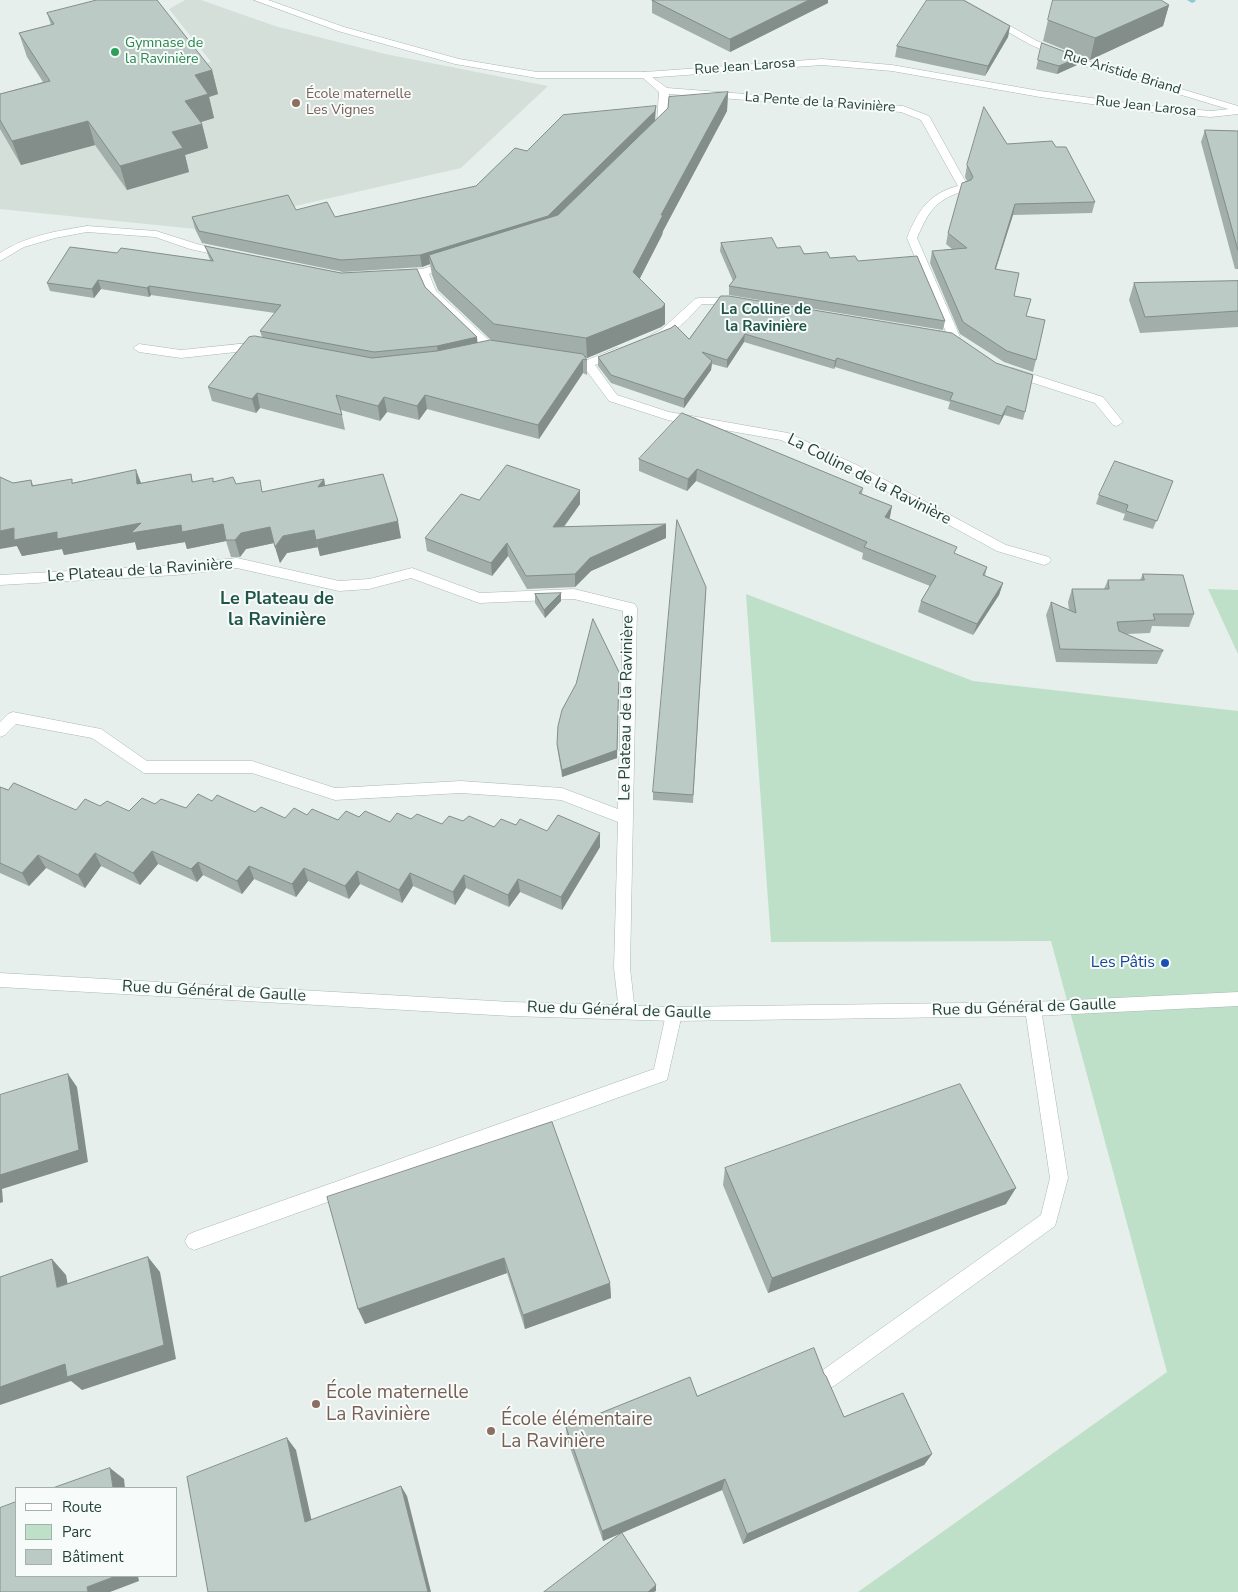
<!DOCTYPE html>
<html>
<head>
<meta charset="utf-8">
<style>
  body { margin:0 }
  #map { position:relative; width:1238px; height:1592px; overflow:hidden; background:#e6efeb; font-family:"Nunito Sans",sans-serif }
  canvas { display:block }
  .legend { position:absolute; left:15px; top:1487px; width:162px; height:90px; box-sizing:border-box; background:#f7fbf9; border:1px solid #a3b1ad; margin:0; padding:6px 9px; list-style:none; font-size:15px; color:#24423a }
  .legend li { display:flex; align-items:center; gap:10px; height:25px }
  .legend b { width:25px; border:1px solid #a3b1ad }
</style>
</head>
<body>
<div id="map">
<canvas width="1238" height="1592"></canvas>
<ul class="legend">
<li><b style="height:6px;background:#fff"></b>Route</li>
<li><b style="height:14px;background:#bfe0c8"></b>Parc</li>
<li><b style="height:14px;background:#bbcac4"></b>Bâtiment</li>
</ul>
</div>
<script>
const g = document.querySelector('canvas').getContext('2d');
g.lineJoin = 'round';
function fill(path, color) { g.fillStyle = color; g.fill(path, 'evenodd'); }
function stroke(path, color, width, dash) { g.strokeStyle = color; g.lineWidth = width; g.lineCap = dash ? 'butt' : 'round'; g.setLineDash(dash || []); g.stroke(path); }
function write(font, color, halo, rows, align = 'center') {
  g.font = font + ' "Nunito Sans",sans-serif'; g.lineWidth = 4; g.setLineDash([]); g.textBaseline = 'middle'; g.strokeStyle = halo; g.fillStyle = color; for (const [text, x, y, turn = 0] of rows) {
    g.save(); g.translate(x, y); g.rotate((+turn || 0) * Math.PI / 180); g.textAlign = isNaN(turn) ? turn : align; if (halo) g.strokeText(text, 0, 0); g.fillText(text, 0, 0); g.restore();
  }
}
fill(new Path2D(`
  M185,0H201L275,26L385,54L548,86L461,168L195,229L0,209V120L211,62L169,9Z`), '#d4dfda');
fill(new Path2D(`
  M1208,589L1238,590V654Z
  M746,594L973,681L1238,711V1592H858L1167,1372L1051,941L771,942Z`), '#bfe0c8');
fill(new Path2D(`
  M1187,0H1195L1196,1L1192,3Z`), '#8ec9d4');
const service = new Path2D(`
  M259,342L265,346L263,349L181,358L139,352L133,348L139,344L181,350Z
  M1033,1002L1039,1004L1041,1009L1068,1178L1055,1226L834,1386L827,1389L820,1386L817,1379L820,1372L1041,1215L1050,1178L1025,1009L1027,1004Z`);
const minor = new Path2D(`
  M952,0H964L1035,40L1071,56L1238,106V112L1065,60L1029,44Z
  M645,72L667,88L903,106L929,116L969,188L968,190C937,198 929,210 917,238L960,337L958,340L938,339L932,335L938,331L946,332L907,238C917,212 929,193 958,186L921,120L901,112L669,94C668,108 671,128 656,133L651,130L657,123L659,92L642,77V73Z
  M87,226L156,231L197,244L230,252L231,254L226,257L190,249L155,237L87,232L55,238L24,247L0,261V253C26,236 56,231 87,226Z
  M449,261L453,262L455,264L453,266L429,274L436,291L495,346L497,349L495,352H487L427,294L419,276H399L393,273L399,270L422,269Z
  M699,298H738L744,301L738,304H702C690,316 666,345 648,341L646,338L662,329L695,299Z
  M617,348L621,349L623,352L621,355L595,365L617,395L669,412L788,433L859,466L1006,545L1049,557L1051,560L1049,563L1044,565L997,551L851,472L781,440L668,420L609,401L584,367L564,364L562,361L568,357L587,360Z
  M1013,368L1103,397L1123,422L1117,426L1113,425L1095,403L1009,375L1007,372Z
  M237,558L339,581L369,579L412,568L480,593L574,589L635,604L637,608L630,968L635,1012L633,1017L627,1019L621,1017L619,1012L614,968L618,822L561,800L461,793L335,800L252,773H144L92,738L16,724L5,735L0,737V722L8,714L13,712L101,729L147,761H252L335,788L461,781L562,788L618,809L623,611L574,599L479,603L411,578L369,589L339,591L237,568L176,575L0,585V575L176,565Z
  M674,1007L680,1009L682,1014L667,1080L194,1250L188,1247L185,1241L188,1235L194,1232L654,1069L666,1014L668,1009Z`);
const tertiary = new Path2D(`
  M254,0H268L344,27L459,59L537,72H645L822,59L892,65L1040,91L1150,106L1211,111L1238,108V114L1211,117L1150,112L1040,97L892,71L822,65L645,78H537L455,64L338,31Z`);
const secondary = new Path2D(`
  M0,973L511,1002L674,1007L1033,1002L1238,992V1006L1033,1016L674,1021L511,1016L0,987Z`);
stroke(service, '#a8b8b2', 1);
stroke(minor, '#a8b8b2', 1);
stroke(tertiary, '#a8b8b2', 1);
stroke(secondary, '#a4bbb3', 1);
fill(service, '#fff');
fill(minor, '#fff');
fill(tertiary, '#fff');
fill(secondary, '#fff');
fill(new Path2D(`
  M652,0H828V3L730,52L652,13Z
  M1169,5L1163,26L1090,60L1043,41L1048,20Z
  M47,13L212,70L218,94L209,97L214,118L201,122L202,124L208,148L185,155L189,172L127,190L95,145L21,165L0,129V94L43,82L27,57L19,33L51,25Z
  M1010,26L1008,37L985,76L895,57L897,46Z
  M1038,60L1077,65L1057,74L1036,69Z
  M728,92L727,111L663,231L662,235L639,279L665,304V324L661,327L587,358H585L587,360V375L583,373L539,439L427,409L419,420L387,412L380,421L341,410L345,430L260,408L256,413L212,401L208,387L262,337L260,331L275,313L151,295L149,297L101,289L94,298L50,291L47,283L117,253L210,260L208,255L205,246L341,273L425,287L478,343L492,341L438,290L432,275L430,264L422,267L343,272L202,243L195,229L192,217L296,210L335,217L476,186L527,151L655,120Z
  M1205,130L1238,131V269H1235L1201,142Z
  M1007,144L1056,147L1095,202L1092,213L1013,215L996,269L1026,316L1036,360L1033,372L1004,362L960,334L930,263L932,251L952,249L946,244L948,233L967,181L965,177L967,165Z
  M721,243L777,248L830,258L858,261L945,321L943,330L729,295V286L733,281L720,251Z
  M1238,281V327L1140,333L1129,300L1134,283Z
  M721,296L1025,412L1023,420L1004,415L999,425L948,409L950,402L835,367L834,369L744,342L727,368L712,364L711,370L684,408L611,383L598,366V357L689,339Z
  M639,459L863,488L862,494L892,506L889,519L955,554L987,567L985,576L1003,583L999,595L973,635L918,612L921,601L930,586L862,559L863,553L696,481L687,491L639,471Z
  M136,470L141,483L191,474L193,482L214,481L236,484L263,492L324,479L325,486L401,538L320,556L318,547L287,553L280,563L274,543L246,549L240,557H231L226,541L187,549L185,542L137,550L135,542L64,555L62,549L22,556L17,546L13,483L31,480L33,485L73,483Z
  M1173,481L1153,529L1123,520L1125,514L1096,504L1099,495Z
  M479,500L580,504L564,527L666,538L591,571L575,587L527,589L508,556L492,576L427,551L425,538Z
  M1143,574L1194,614L1189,627L1152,626L1150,633L1127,634L1163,651L1157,664L1056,662L1046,615L1051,602L1069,610L1068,602L1072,589H1104L1108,580H1140Z
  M706,587L693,803L653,800V792Z
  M535,594L561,601L545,618L535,603Z
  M557,744L617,758L562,777L558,752Z
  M0,787L76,810L100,806L129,811L155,804L186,808L212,801L255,812L285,818L307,815L338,820L359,817L390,822L411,819L442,824L463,821L494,827L516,825L547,831L600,847L562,910L520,892L509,907L466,888L455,905L413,886L402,903L360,884L349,899L308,881L296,897L254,879L242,894L203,875L197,882L158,864L140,885L101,866L85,888L46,868L29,886L0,873Z
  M725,1168L1006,1204L768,1293L723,1185Z
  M327,1197L610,1283L611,1298L525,1329L507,1273L365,1324Z
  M824,1374L844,1417L932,1454L924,1465L743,1544L722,1490L603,1541L567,1439L566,1427L697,1396Z`), '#a1aea9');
fill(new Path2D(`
  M809,0H828V3L730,52V39Z
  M1169,5L1163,26L1090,60L1095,38Z
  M1010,26L1008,37L985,76L988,66Z
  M1079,57L1077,65L1057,74L1059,66Z
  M212,70L218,94L209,97L214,118L191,125L185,101L195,75Z
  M728,92L727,111L663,231L662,235L633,292V272L661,215Z
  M656,106L655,122L549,227L429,255L430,264L422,267L420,255Z
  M88,121L95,145L21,165L12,141Z
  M202,124L208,148L185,155L189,172L127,190L120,166L172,132Z
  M1015,204L1013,215L992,280L995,269Z
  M98,280L101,289L94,298L92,289Z
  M149,286L151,295L149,297L147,288Z
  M665,304V324L661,327L587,358L586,338Z
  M745,334L744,342L727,368V360Z
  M477,337L478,346L438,354L437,346Z
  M837,358L835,367L834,369L835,361Z
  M583,359V373L539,439L538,425Z
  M712,361L711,370L684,408V399Z
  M257,393L260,408L256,413L252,399Z
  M425,395L427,409L419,420L417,406Z
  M384,397L387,412L380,421L378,406Z
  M1007,406L1004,415L999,425L1002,416Z
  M697,469L696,481L687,491L688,479Z
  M136,470L142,486L137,484Z
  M324,479L327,496L318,487Z
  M580,490V504L554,540L553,527Z
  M892,506L890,517L883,529L885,517Z
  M398,521L401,538L320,556L316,540Z
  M141,523L181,525L223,524L226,541L187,549L185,542L137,550L135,542L64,555L62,549L22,556L17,546L0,549V531L14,528L57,532Z
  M666,524V538L591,571L575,587V574L590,558Z
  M270,527L274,543L246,549L240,557L235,540L241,533Z
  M314,530L318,547L287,553L280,563L275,547L283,536Z
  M507,543L508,556L492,576L491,563Z
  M1003,583L999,595L973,635L977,624Z
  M561,593V601L545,618L544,610Z
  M619,672L617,758L562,777V770Z
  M600,833V847L562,910L561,897Z
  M152,851L158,864L140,885L133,873Z
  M95,853L101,866L85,888L78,875Z
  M38,855L46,868L29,886L22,873Z
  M198,862L203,875L197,882L191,869Z
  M249,866L254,879L242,894L237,881Z
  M304,868L308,881L296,897L292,884Z
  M357,871L360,884L349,899L345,886Z
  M410,873L413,886L402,903L399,890Z
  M464,875L466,888L455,905L453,892Z
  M518,879L520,892L509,907L508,895Z
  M68,1074L77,1087L88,1162L2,1189L3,1202L0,1203V1175Z
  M1016,1188L1006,1204L768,1293L772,1278Z
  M148,1257L160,1272L176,1359L82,1390L71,1381L0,1405V1387Z
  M504,1258L507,1273L365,1324L358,1309Z
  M52,1259L66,1275L71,1302L57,1287Z
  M610,1283L611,1298L525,1329L523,1315Z
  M287,1438L296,1450L314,1531L305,1522Z
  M932,1454L924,1465L743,1544L747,1534Z
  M110,1468L124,1479L125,1488H113Z
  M725,1479L722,1490L603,1541L602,1531Z
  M401,1486L407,1496L431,1592H428Z
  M116,1576H138L139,1581L110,1592H88L87,1587Z
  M656,1585V1591L654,1592H648Z`), '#838d89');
const building = new Path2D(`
  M97,0H157L212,70L195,75L208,94L185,101L202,124L172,132L183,148L120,166L88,121L12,141L0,120V94L50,81L19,33L54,24L47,13Z
  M652,0H809L730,39Z
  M927,0H963L1010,26L988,66L897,46Z
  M1053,0H1161L1169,5L1095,38L1048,20Z
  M1042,43L1079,57L1059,66L1038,60Z
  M728,92L661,215H663L633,272L665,304L662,308L586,338L494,324L435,270L429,255L558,215L668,108L669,97Z
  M656,106L655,111L548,216L420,255L341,260L199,231L192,217L288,195L296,210L327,202L335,217L476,186L515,148L527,151L563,115Z
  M984,107L1007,144L1052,141L1056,147H1066L1095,202L1015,204L995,269L1019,273L1014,296L1031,299L1026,316L1045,320L1036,360L1007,351L963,322L932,251L967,248L948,233L962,183L971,180L973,177L967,165Z
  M1205,130L1238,131V250Z
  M772,238L777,248L800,246L804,254L827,252L830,258L855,256L858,261L917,256L945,321L729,286L736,277L721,243Z
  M205,246L341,273L417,269L425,287L477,337L437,346L374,352L260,331L281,305L149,286L147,288L98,280L92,289L47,283L70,247L117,253L121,248L213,261Z
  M1238,281V311L1145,317L1134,283Z
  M721,296H729L952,333L996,363L1033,375L1025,412L1007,406L1002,416L950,400L953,393L837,358L835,361L745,334L727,360L702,352L712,361L684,399L611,375L598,357L671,328L675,325L689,339Z
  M255,336L372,358L437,351L490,340L583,354L587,360L583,359L538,425L425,395L417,406L384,397L378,406L336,395L342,415L257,393L252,399L208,387L249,337Z
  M682,413L863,488L859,493L892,506L885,517L957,547L954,553L987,567L983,575L1003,583L977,624L921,601L936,576L864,547L867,542L697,469L688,479L639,459Z
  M1115,461L1173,481L1157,521L1126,511L1128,505L1099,495Z
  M507,465L580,490L553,527L666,524L590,558L575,574L526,576L507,543L491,563L425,538L461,494L479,500Z
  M136,470L137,484L191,474L192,482L213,478V482L233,477L236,484L260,480L262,492L324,479L318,487L383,474L398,521L316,540L314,530L283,536L275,547L270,527L241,533L235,540H226L223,524L182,532L181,525L131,533L141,523L57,539V532L14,540V528L0,531V477L13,483L31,480L32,486L72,479V483Z
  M677,520L706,587L693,795L653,792Z
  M1143,574L1183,575L1194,614H1153L1155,620L1117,622L1119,631L1163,650V651L1060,649L1051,602L1076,613L1072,589H1109L1108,580H1144Z
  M561,593L544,610L535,594Z
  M593,619L619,672L617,750L562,770L557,744L558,726L562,710L576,684Z
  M14,783L76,810L85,799L100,806L107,801L129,811L142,798L155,804L161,799L186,808L198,794L212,801L217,795L255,812L261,807L285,818L294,808L307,815L312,809L338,820L346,811L359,817L365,811L390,822L397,813L411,819L417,814L442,824L449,816L463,821L469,816L494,827L501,819L516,825L520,819L547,831L558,815L600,833L561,897L518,879L508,895L464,875L453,892L410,873L399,890L357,871L345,886L304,868L292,884L249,866L237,881L198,862L191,869L152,851L133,873L95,853L78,875L38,855L22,873L0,863V787L8,790Z
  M68,1074L79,1150L0,1175V1095Z
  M960,1084L1016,1188L772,1278L725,1168Z
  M552,1122L610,1283L523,1315L504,1258L358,1309L327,1197Z
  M148,1257L164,1345L67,1377L65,1364L0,1387V1277L52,1259L57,1287Z
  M814,1348L824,1374L826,1376L844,1417L903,1393L932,1454L747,1534L725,1479L602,1531L566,1427L690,1377L697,1396Z
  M287,1438L305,1522L401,1486L428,1592H208L187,1477Z
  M110,1468L113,1488H53Z
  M16,1502V1576H116L87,1587L88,1592H0V1508Z
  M622,1533L656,1585L648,1592H544Z`);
fill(building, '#bbcac4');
stroke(building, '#838d89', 1);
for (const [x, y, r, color] of [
  [115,52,5,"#2e9e5b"],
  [296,103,5,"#8d6e63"],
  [1165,963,5,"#1a4fb4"],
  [316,1404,5,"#8d6e63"],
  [491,1431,5,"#8d6e63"]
]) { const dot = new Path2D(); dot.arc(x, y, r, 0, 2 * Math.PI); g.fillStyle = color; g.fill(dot); stroke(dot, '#f7fbf9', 2); }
write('14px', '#27864d', '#f7fbf9', [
  ["Gymnase de",125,44],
  ["la Ravinière",125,60]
], 'left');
write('14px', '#24423a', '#f7fbf9', [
  ["Rue Jean Larosa",745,67,-4],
  ["Rue Aristide Briand",1122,73,17],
  ["La Pente de la Ravinière",820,103,4],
  ["Rue Jean Larosa",1146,107,6]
]);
write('14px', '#785e54', '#f7fbf9', [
  ["École maternelle",306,95],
  ["Les Vignes",306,111]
], 'left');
write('bold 15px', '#1f5548', '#f7fbf9', [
  ["La Colline de",766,310],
  ["la Ravinière",766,327]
]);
write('16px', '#24423a', '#f7fbf9', [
  ["La Colline de la Ravinière",869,480,27],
  ["Le Plateau de la Ravinière",140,571,-4],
  ["Le Plateau de la Ravinière",627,708,-89],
  ["Rue du Général de Gaulle",214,992,3],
  ["Rue du Général de Gaulle",1024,1008,-2],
  ["Rue du Général de Gaulle",619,1011,2]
]);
write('16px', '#164399', '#f7fbf9', [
  ["Les Pâtis",1155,963]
], 'right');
write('bold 18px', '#1f5548', '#f7fbf9', [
  ["Le Plateau de",277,600],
  ["la Ravinière",277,621]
]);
write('19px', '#785e54', '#f7fbf9', [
  ["École maternelle",326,1393],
  ["La Ravinière",326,1415],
  ["École élémentaire",501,1420],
  ["La Ravinière",501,1442]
], 'left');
</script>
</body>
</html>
